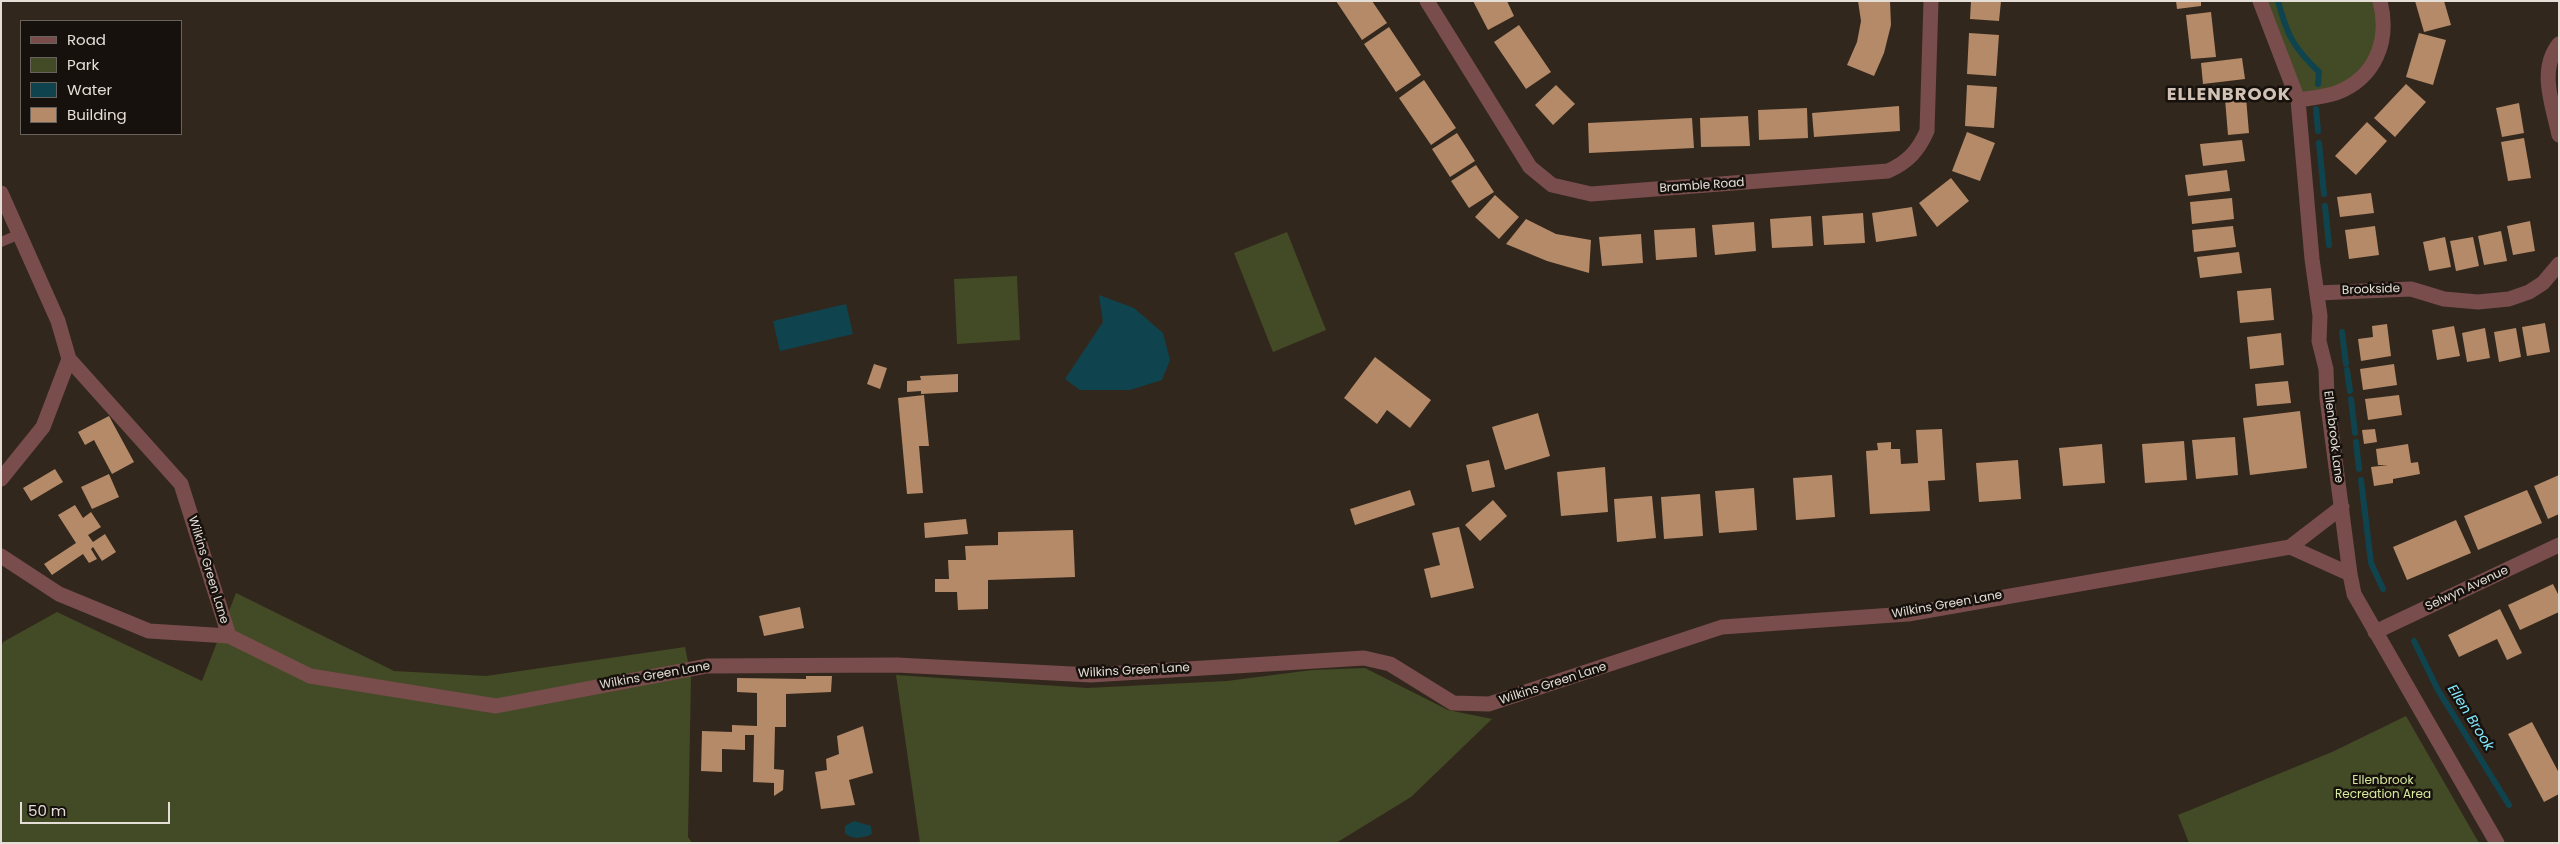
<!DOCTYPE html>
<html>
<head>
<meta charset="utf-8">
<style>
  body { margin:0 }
  #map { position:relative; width:2560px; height:844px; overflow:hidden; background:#32271d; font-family:Poppins,sans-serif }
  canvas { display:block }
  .frame { position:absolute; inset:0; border:2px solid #e5ded7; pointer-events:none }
  .legend { position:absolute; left:20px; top:20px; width:162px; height:115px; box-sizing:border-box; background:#16110c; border:1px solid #69635d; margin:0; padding:6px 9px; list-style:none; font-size:15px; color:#e5ded7 }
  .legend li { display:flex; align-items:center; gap:10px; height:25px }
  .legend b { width:25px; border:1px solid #69635d }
  .scale { position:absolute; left:20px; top:802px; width:150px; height:22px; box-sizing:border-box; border:2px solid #e5ded7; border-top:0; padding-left:6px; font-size:15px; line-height:18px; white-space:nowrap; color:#e5ded7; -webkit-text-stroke:4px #16110c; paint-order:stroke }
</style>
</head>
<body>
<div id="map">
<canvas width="2560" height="844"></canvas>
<div class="frame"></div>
<ul class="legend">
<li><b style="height:6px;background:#784d4c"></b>Road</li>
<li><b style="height:14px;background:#424b25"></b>Park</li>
<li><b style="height:14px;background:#0f444f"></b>Water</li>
<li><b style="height:14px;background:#b48a68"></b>Building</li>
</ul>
<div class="scale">50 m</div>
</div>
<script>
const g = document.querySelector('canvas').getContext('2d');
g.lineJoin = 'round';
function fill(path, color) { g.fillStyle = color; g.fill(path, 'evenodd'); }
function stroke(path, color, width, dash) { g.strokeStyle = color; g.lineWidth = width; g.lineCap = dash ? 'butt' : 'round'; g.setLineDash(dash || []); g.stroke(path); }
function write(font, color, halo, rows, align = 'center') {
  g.font = font + ' Poppins,sans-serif'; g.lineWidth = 5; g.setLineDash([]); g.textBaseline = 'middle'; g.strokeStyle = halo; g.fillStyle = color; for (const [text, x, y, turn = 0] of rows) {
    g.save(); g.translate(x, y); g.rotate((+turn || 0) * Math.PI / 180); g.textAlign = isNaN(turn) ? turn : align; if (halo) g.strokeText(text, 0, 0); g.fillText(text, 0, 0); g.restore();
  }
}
fill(new Path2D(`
  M2260,1H2380L2383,40L2355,82L2298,100Z
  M1287,232L1326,330L1273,352L1234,253Z
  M1017,276L1020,340L957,344L954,279Z
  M236,593L394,671L486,676L685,647L691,677L688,837L692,843H1V649L3,642L57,612L202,681Z
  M1365,668L1448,710L1492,719L1411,797L1336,843H920L896,675L1087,688L1227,681L1312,670Z
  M2406,716L2479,843H2189L2178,815L2332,752Z`), '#424b25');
fill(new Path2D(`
  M1099,295L1134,308L1163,333L1170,360L1162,380L1130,390H1080L1065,379L1103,322Z
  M846,304L853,334L780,351L773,321Z
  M854,821L871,826L872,834C865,838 851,840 845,833V826Z`), '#0f444f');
stroke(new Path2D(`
  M2278,1C2287,35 2293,47 2319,72L2318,84
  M2316,109L2318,131
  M2319,143L2324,194
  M2325,206L2329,245
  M2342,332L2346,364
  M2347,370L2350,391
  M2351,399L2355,433
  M2356,442L2359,469
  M2361,480L2371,563L2383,589
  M2414,641L2438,690L2509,805`), '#0f444f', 6);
fill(new Path2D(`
  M1336,1H1372L1387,23L1362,40Z
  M1473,1H1507L1514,16L1488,30Z
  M1858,1H1890L1891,25L1884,53L1874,76L1847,65L1857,42L1861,21Z
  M1971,1H2001L1999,21L1970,19Z
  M2176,1H2201V6L2177,9Z
  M2415,1H2444L2451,25L2424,32Z
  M2211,12L2216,57L2191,59L2186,15Z
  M1519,25L1551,72L1526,89L1494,42Z
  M1389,27L1421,75L1396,92L1364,44Z
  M1969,33L1999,35L1996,76L1967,74Z
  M2419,33L2446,40L2433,85L2406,77Z
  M2242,58L2245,79L2203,84L2201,63Z
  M1424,80L1456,128L1431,145L1399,98Z
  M2406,84L2426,102L2395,137L2374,118Z
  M1556,85L1575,104L1553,125L1535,105Z
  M1967,85L1997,87L1994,128L1965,126Z
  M2246,97L2249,133L2228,135L2225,99Z
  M2519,103L2524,133L2502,137L2496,108Z
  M1899,106L1900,131L1814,137L1812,113Z
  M1807,108L1808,138L1759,140L1758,110Z
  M1748,116L1750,146L1701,147L1700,118Z
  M1692,118L1694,148L1589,153L1588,123Z
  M2367,122L2387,141L2356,175L2335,156Z
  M1967,132L1995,143L1980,181L1952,171Z
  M1457,133L1475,161L1450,177L1432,149Z
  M2524,138L2531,178L2508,181L2501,142Z
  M2242,140L2245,161L2203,166L2200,144Z
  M1476,165L1494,192L1469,208L1451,181Z
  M2227,170L2230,191L2188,196L2185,175Z
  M1951,178L1969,201L1937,227L1919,203Z
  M2371,193L2374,213L2340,217L2337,197Z
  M1495,195L1519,217L1499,239L1475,217Z
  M2232,198L2234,219L2192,224L2190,202Z
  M1912,207L1917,236L1876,242L1872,213Z
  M1863,213L1865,243L1824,245L1822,216Z
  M1811,216L1813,246L1772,248L1770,219Z
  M1526,219L1556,234L1591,240L1589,273L1547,261L1506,244Z
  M2530,221L2535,251L2513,255L2507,226Z
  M1754,222L1756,251L1715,255L1712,225Z
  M2233,226L2236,247L2194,252L2192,230Z
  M2375,226L2379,255L2349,259L2345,230Z
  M1695,228L1697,257L1656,260L1654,230Z
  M2501,231L2507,261L2484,265L2478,236Z
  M1641,234L1643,263L1602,266L1599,237Z
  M2445,237L2451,267L2429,271L2423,242Z
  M2473,237L2479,266L2456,271L2450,241Z
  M2239,252L2242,273L2200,278L2197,257Z
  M2271,288L2274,320L2240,323L2237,291Z
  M2545,323L2550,352L2527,356L2522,327Z
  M2387,324L2391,356L2361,361L2358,339L2373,337L2372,326Z
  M2454,326L2460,356L2437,360L2432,330Z
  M2485,328L2490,358L2467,362L2462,333Z
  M2516,328L2521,357L2499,362L2494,332Z
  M2281,333L2284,365L2250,369L2247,337Z
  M1375,357L1431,400L1410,428L1387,410L1377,424L1344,398Z
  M874,364L887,368L880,389L867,384Z
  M2394,364L2397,385L2363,390L2360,369Z
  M958,374V392L921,394V391L907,392V381L921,380L920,376Z
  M2288,381L2291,403L2257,406L2255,384Z
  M924,395L929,446H919L923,493L907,494L898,398Z
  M2399,395L2402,415L2368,420L2365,399Z
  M2300,411L2307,468L2250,475L2243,418Z
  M1538,413L1550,456L1505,470L1492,427Z
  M109,416L134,462L112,474L94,440L85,445L78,432Z
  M1942,429L1945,480L1928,481L1930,511L1870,514L1866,451L1878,450L1877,443L1891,442V449H1900L1901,464L1918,463L1916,430Z
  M2375,429L2377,442L2364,444L2362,430Z
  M2235,437L2238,475L2196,479L2192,440Z
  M2184,441L2187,480L2145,483L2142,444Z
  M2102,444L2105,483L2063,486L2059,448Z
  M2408,444L2411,463L2418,462L2420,474L2393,479V483L2374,486L2371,467L2388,465H2378L2376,449Z
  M1489,460L1495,487L1472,492L1466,465Z
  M2018,460L2021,499L1979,502L1976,463Z
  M1605,467L1608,512L1561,516L1557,472Z
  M55,469L63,482L31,501L23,488Z
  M109,474L119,497L92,509L81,487Z
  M1832,475L1835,517L1796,520L1793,478Z
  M2559,475V514L2548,519L2534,486Z
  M1754,488L1757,530L1719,533L1715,491Z
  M1410,490L1415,505L1355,525L1350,509Z
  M2527,490L2542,523L2478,550L2464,516Z
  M1700,494L1703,536L1664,539L1661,497Z
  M1652,496L1656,538L1617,542L1614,499Z
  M1493,500L1507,516L1480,541L1465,525Z
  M75,505L83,518L91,512L101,527L88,535L93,542L105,534L116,552L102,561L93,547L91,549L97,559L89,563L83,554L52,575L44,564L76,543L58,515Z
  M966,519L968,534L925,538L924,523Z
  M2456,520L2471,553L2407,580L2393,547Z
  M1459,527L1474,588L1431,598L1424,569L1440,565L1432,533Z
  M1073,530L1075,577L988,580V609L958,610L957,592H935V579H949L948,560H966L965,546L998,545V532Z
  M2553,584L2559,596V612L2520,630L2508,605Z
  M800,607L804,628L764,636L759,616Z
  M2500,609L2522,653L2507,660L2497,639L2459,657L2448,635Z
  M806,676H832L831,692L786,694V727H775L774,769L784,770L783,790L774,796V783L753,782L754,735H745V750L722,749V772L701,771L702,731L732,732V725L757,726V693L737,692V678L806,679Z
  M2532,722L2559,773V794L2544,802L2508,734Z
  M863,726L873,773L849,780L855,805L821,809L815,772L827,770L826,759L839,754L837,736Z`), '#b48a68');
stroke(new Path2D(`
  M1,242L20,234`), '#784d4c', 10);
stroke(new Path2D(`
  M1427,1L1530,167L1552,185L1591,194L1888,171C1908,162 1918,151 1927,131L1931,1
  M2260,1L2298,100L2312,259L2320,316L2319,341L2326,369L2327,398L2350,574L2354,594L2497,843
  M2559,44C2538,70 2553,106 2559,135
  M2298,100C2310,98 2324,97 2336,93C2376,78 2390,40 2380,1
  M1,193L58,321L69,359L181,484L229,636L310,676L496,706L707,666L897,665L1091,675L1364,658L1390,664L1453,703L1489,704L1722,627L1908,614L2290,547L2342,507
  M2318,293L2411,289L2444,299L2478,302L2509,299L2529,292L2543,283L2559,264
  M1,479L43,427L69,359
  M2290,547L2350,574
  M1,556L59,594L149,631L229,636
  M2375,632L2559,545`), '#784d4c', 15);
write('12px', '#e5ded7', '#16110c', [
  ["Bramble Road",1702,186,-4],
  ["Brookside",2371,290,-2],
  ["Ellenbrook Lane",2333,437,83],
  ["Wilkins Green Lane",208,570,73],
  ["Selwyn Avenue",2467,589,-25],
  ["Wilkins Green Lane",1947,605,-10],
  ["Wilkins Green Lane",1134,671,-3],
  ["Wilkins Green Lane",655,676,-10],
  ["Wilkins Green Lane",1553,684,-18]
]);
write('12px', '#d7e99d', '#16110c', [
  ["Ellenbrook",2383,781],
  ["Recreation Area",2383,795]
]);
write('italic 14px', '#82e8fe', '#16110c', [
  ["Ellen Brook",2470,718,58]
]);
g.letterSpacing = '1px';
write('bold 18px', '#d1c2b5', '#16110c', [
  ["ELLENBROOK",2229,95]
]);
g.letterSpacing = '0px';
</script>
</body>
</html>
